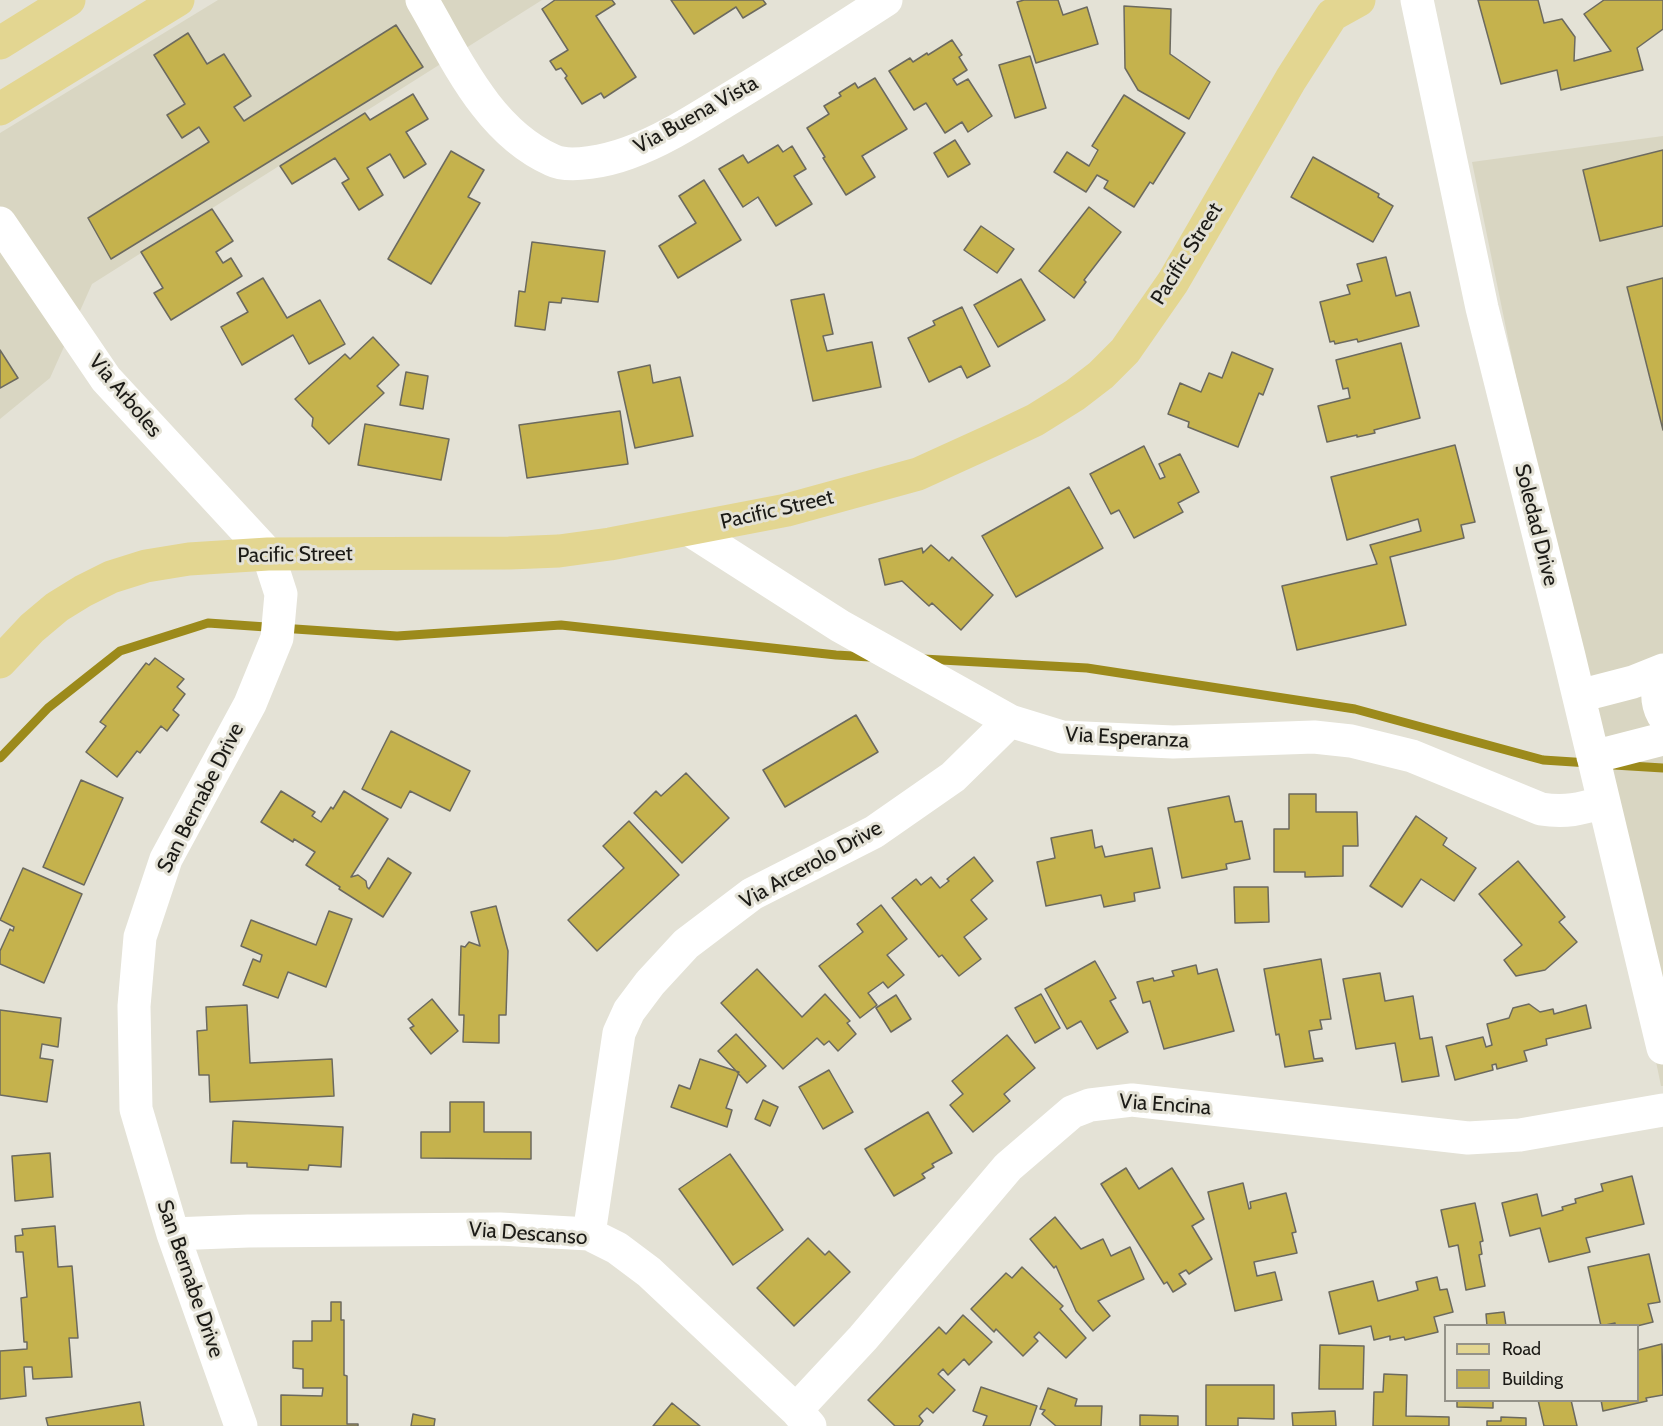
<!DOCTYPE html>
<html>
<head>
<meta charset="utf-8">
<style>
  body { margin:0 }
  #map { position:relative; width:1663px; height:1426px; overflow:hidden; background:#e4e2d6; font-family:Cabin,sans-serif }
  canvas { display:block }
  .legend { position:absolute; left:1444px; top:1324px; width:195px; height:78px; box-sizing:border-box; background:#e4e2d6; border:2px solid #949289; margin:0; padding:8px 10px; list-style:none; font-size:18px; color:#1b1a16 }
  .legend li { display:flex; align-items:center; gap:12px; height:30px }
  .legend b { width:30px; border:2px solid #949289 }
</style>
</head>
<body>
<div id="map">
<canvas width="1663" height="1426"></canvas>
<ul class="legend">
<li><b style="height:8px;background:#e3d691"></b>Road</li>
<li><b style="height:16px;background:#c5b24d"></b>Building</li>
</ul>
</div>
<script>
const g = document.querySelector('canvas').getContext('2d');
g.lineJoin = 'round';
function fill(path, color) { g.fillStyle = color; g.fill(path, 'evenodd'); }
function stroke(path, color, width, dash) { g.strokeStyle = color; g.lineWidth = width; g.lineCap = dash ? 'butt' : 'round'; g.setLineDash(dash || []); g.stroke(path); }
function write(font, color, halo, rows, align = 'center') {
  g.font = font + ' Cabin,sans-serif'; g.lineWidth = 6; g.setLineDash([]); g.textBaseline = 'middle'; g.strokeStyle = halo; g.fillStyle = color; for (const [text, x, y, turn = 0] of rows) {
    g.save(); g.translate(x, y); g.rotate((+turn || 0) * Math.PI / 180); g.textAlign = isNaN(turn) ? turn : align; if (halo) g.strokeText(text, 0, 0); g.fillText(text, 0, 0); g.restore();
  }
}
fill(new Path2D(`
  M218,0H542L92,284L50,378L0,419V133Z
  M1663,136V1086H1661L1472,162Z`), '#d9d6c2');
stroke(new Path2D(`
  M923,659L1087,668L1355,709L1543,760L1589,763
  M0,758L48,708L120,651L208,623L397,636L561,625L836,655L870,657
  M1614,765L1663,768`), '#9c8a1b', 9);
const building = new Path2D(`
  M555,0H612L615,4L596,16L636,77L604,98L601,93L582,104L565,78L567,76L561,68L556,70L550,61L568,50L542,9Z
  M671,0H763L766,4L743,18L736,7L694,34Z
  M1024,0H1058L1063,15L1087,7L1098,44L1036,63L1017,2Z
  M1478,0H1538L1544,23L1562,19L1575,37L1574,61L1611,51L1584,14L1604,0H1663V29L1637,48L1643,70L1561,90L1557,70L1501,84Z
  M1124,6L1171,9L1170,54L1210,82L1189,119L1138,90L1125,68Z
  M396,25L423,67L111,259L88,218L209,142L199,127L182,138L167,115L185,104L154,55L188,33L207,64L224,54L251,96L234,107L244,121Z
  M952,40L962,55L959,57L967,70L953,79L957,85L968,79L992,116L968,132L962,122L945,133L926,103L914,110L889,71L910,58L913,62L927,53L928,55Z
  M1030,56L1046,108L1015,118L999,65Z
  M875,78L907,129L862,156L875,177L846,195L823,158L825,157L807,128L829,114L824,106L841,96L839,93L855,83L858,88Z
  M413,94L428,119L406,132L426,164L404,178L390,154L367,168L383,195L359,210L342,183L349,179L335,158L292,184L280,166L365,113L370,120Z
  M1124,95L1185,133L1153,184L1150,182L1134,207L1104,188L1108,181L1097,175L1086,192L1054,172L1067,152L1089,166L1098,150L1092,146Z
  M955,140L970,164L948,177L934,153Z
  M778,145L783,152L792,146L806,169L794,176L812,204L776,226L758,197L743,207L719,169L743,155L748,163Z
  M1663,150V226L1600,241L1583,170Z
  M451,151L484,170L468,197L480,203L431,284L388,259Z
  M1313,157L1379,194L1378,197L1393,206L1373,242L1291,197Z
  M704,180L741,240L678,278L659,246L696,223L679,196Z
  M1089,207L1121,232L1084,280L1086,282L1074,298L1039,271Z
  M212,209L233,241L216,252L223,263L231,258L242,276L171,320L154,293L163,288L141,252Z
  M981,226L1014,249L997,273L964,250Z
  M532,242L605,251L598,302L562,298L561,303L549,302L545,330L515,326L519,291L525,292Z
  M1386,257L1396,296L1410,292L1419,326L1358,342L1357,339L1335,344L1334,341L1330,342L1320,302L1350,294L1347,285L1362,281L1357,264Z
  M263,278L287,318L320,300L345,344L309,364L293,335L242,365L221,327L248,312L237,293Z
  M1663,278V430L1627,287Z
  M1021,279L1045,320L998,347L974,305Z
  M824,294L833,334L823,336L827,351L872,342L881,387L813,401L791,300Z
  M962,307L990,366L967,378L961,366L929,382L908,338L935,325L933,321Z
  M373,337L399,365L377,386L384,393L329,444L312,426L313,418L295,399L345,354L350,359Z
  M1401,343L1420,418L1374,430L1375,433L1357,437V435L1327,442L1318,406L1350,398L1348,388L1343,389L1336,360Z
  M0,350L18,378L0,388Z
  M1232,352L1273,369L1263,395L1259,393L1238,447L1188,427L1189,422L1168,414L1180,383L1201,392L1209,373L1222,378Z
  M650,365L653,383L680,377L693,436L635,448L618,372Z
  M406,372L428,376L423,409L400,405Z
  M620,411L628,464L527,478L519,425Z
  M365,424L449,439L441,480L358,465Z
  M1455,445L1475,522L1461,525L1464,538L1390,557L1406,625L1297,650L1282,586L1377,564L1370,545L1421,531L1418,519L1347,540L1331,477Z
  M1144,446L1160,479L1165,477L1159,464L1180,454L1199,492L1178,503L1183,512L1134,538L1119,510L1111,514L1090,474Z
  M1069,487L1103,548L1016,597L982,536Z
  M931,545L949,561L952,557L993,595L961,630L932,603L929,606L902,581L885,585L879,559L922,548L923,553Z
  M155,658L184,679L177,687L185,694L173,710L179,715L167,731L161,726L140,753L137,751L117,777L86,752L106,726L100,722L146,663L149,665Z
  M856,715L878,752L785,807L763,770Z
  M391,731L470,771L450,811L410,791L401,808L362,789Z
  M686,773L729,818L682,863L634,813L656,791L661,796Z
  M81,780L123,798L84,885L43,867Z
  M281,791L315,812L312,816L321,822L331,807L333,809L344,791L388,819L351,877L358,875L366,881L367,887L369,889L388,858L411,873L383,917L339,889L340,887L306,865L315,852L294,839L293,842L261,822Z
  M1289,794H1316V812H1357L1358,846H1343V876L1305,877V872H1274V829H1289Z
  M1229,796L1235,822L1242,821L1250,859L1226,864L1227,869L1182,878L1168,808Z
  M1416,816L1447,838L1443,845L1476,868L1454,901L1421,879L1402,907L1370,886Z
  M629,821L679,875L597,951L568,920L624,868L603,846Z
  M1092,830L1095,848L1102,846L1105,857L1152,848L1160,888L1134,893L1135,901L1104,907L1101,895L1046,906L1037,862L1055,858L1051,838Z
  M974,857L993,881L971,900L987,919L964,937L981,959L959,976L942,955L939,957L892,898L916,879L921,885L931,877L940,888L949,881L947,879Z
  M1518,861L1565,917L1559,922L1577,942L1545,970L1516,976L1504,960L1522,945L1479,894Z
  M23,868L82,894L44,983L0,964V951L10,929L13,931L14,927L0,920Z
  M1234,887H1268L1269,922L1235,923Z
  M881,905L907,939L887,955L904,975L888,988L883,982L868,993L877,1005L860,1018L819,966L863,932L857,924Z
  M496,906L508,951L506,1015H499V1043L463,1042L464,1015H459L461,946L465,947L469,942L480,946L471,912Z
  M329,911L352,919L326,987L288,972L278,998L243,985L253,959L260,962L262,955L241,946L251,920L316,945Z
  M1321,959L1331,1019L1320,1020L1322,1029L1309,1031L1314,1059L1322,1058L1323,1061L1285,1067L1279,1034L1276,1035L1264,969Z
  M1095,961L1116,998L1110,1001L1128,1032L1097,1049L1081,1021L1067,1029L1045,989Z
  M1196,965L1198,974L1217,969L1234,1031L1164,1049L1150,1001L1143,1003L1137,982L1153,978L1154,981L1174,976L1172,971Z
  M757,969L802,1017L825,994L850,1021L847,1023L856,1034L838,1051L829,1041L824,1045L817,1038L783,1069L721,1003Z
  M1380,973L1385,1001L1413,996L1420,1039L1432,1037L1439,1076L1402,1082L1395,1043L1356,1049L1343,979Z
  M1041,994L1060,1028L1035,1043L1015,1008Z
  M896,995L911,1019L891,1032L876,1008Z
  M432,999L458,1031L431,1054L410,1028L414,1026L408,1019Z
  M1529,1004L1540,1012L1553,1009L1554,1014L1586,1005L1591,1028L1546,1039L1547,1045L1524,1051L1527,1061L1497,1069L1496,1064L1492,1065L1493,1070L1455,1080L1446,1046L1483,1037L1486,1047L1492,1045L1487,1024L1509,1018L1513,1008Z
  M247,1005L250,1063L332,1059L334,1096L210,1102L209,1075H199L197,1031L207,1030L206,1007Z
  M0,1010L61,1018L58,1047L42,1044L40,1058L53,1060L47,1102L0,1095Z
  M736,1034L766,1066L747,1083L718,1051Z
  M1007,1035L1035,1068L1004,1094L1010,1101L973,1132L950,1105L963,1094L952,1081Z
  M700,1059L739,1072L726,1108L732,1110L727,1127L671,1107L679,1085L690,1089Z
  M829,1070L853,1112L823,1129L799,1087Z
  M763,1100L778,1107L770,1126L755,1119Z
  M450,1102H484V1132H531V1159L421,1158V1132H450Z
  M928,1112L952,1153L932,1164L934,1167L922,1174L925,1178L894,1196L865,1149Z
  M233,1121L343,1127L341,1167L309,1165L308,1170L247,1167V1163H231Z
  M50,1153L53,1197L15,1201L12,1156Z
  M730,1154L783,1230L733,1265L679,1189Z
  M1126,1168L1139,1189L1172,1168L1204,1219L1192,1226L1212,1259L1189,1274L1186,1270L1179,1274L1186,1284L1173,1292L1167,1282L1164,1284L1101,1184Z
  M1632,1176L1644,1224L1586,1238L1590,1252L1549,1262L1540,1228L1510,1236L1502,1203L1537,1194L1542,1216L1563,1210L1562,1207L1576,1203L1575,1199L1603,1191L1601,1184Z
  M1243,1183L1249,1209L1251,1208L1250,1202L1286,1193L1296,1232L1292,1233L1297,1253L1254,1262L1257,1276L1275,1272L1282,1300L1235,1311L1208,1192Z
  M1475,1203L1483,1241L1480,1242L1482,1254L1479,1255L1485,1286L1466,1290L1458,1245L1449,1247L1441,1210Z
  M1055,1217L1081,1249L1103,1239L1111,1256L1130,1247L1144,1279L1098,1301L1110,1316L1093,1331L1076,1311L1056,1266L1054,1268L1030,1239Z
  M55,1226L58,1267L72,1266L78,1338H69L72,1377L33,1379L32,1367H24L26,1396L0,1399V1351L27,1349V1342H24L21,1298L27,1297L23,1252H16L15,1236L23,1235L22,1229Z
  M808,1238L825,1255L829,1251L850,1272L794,1326L757,1288Z
  M1649,1254L1660,1302L1648,1304L1653,1322L1637,1326H1615V1323L1601,1326L1588,1267Z
  M1022,1267L1063,1306L1060,1309L1086,1338L1066,1358L1039,1332L1034,1337L1038,1341L1023,1356L996,1329L994,1332L971,1309L1006,1273L1012,1278Z
  M1437,1277L1440,1290L1447,1289L1453,1312L1434,1317L1438,1332L1405,1340L1404,1337L1390,1340V1336L1374,1340L1371,1326L1339,1334L1329,1292L1373,1281L1378,1301L1418,1290L1416,1282Z
  M331,1302H341V1320H344V1375L347,1376V1424H358V1426H281V1395L322,1396L323,1388H303V1369L293,1368V1341H312V1321H331Z
  M1504,1312L1506,1326H1487L1486,1314Z
  M963,1315L992,1342L969,1365L964,1359L948,1375L943,1369L938,1374L955,1390L933,1413L927,1408L919,1416L923,1421L919,1426H895L868,1400L939,1327L946,1334Z
  M1662,1344L1663,1395L1646,1398L1647,1401L1603,1411L1601,1400H1638V1350Z
  M1320,1345L1364,1346L1363,1389H1319Z
  M1384,1374L1407,1375L1406,1416L1449,1417V1426H1373L1374,1392H1383Z
  M1206,1385H1274V1419L1238,1418V1426H1206Z
  M981,1387L1037,1406L1030,1426H983L987,1416L973,1411Z
  M1048,1388L1077,1399L1075,1406H1102L1101,1426H1056L1042,1414L1045,1410L1040,1409Z
  M1457,1400H1493V1408L1457,1407Z
  M1538,1400H1571L1577,1426H1544Z
  M140,1402L144,1426H48L46,1418Z
  M672,1403L700,1426H653Z
  M1335,1411L1336,1426H1293L1292,1413Z
  M413,1414L435,1419L434,1426H411Z
  M1140,1415L1178,1416V1426H1140Z
  M1501,1417L1526,1418V1426H1487V1421H1501Z`);
fill(building, '#c5b24d');
stroke(building, '#6c6a5f', 1.5);
stroke(new Path2D(`
  M422,0C456,58 487,131 552,160C570,169 609,160 628,153C662,141 693,121 724,102C779,69 832,35 886,0
  M1417,0L1482,308L1569,656L1663,1048
  M0,223L106,379L268,554L281,594L277,638L250,704L166,859L140,937L134,1006L136,1109L173,1234L241,1426
  M690,530L840,626L1010,721L1062,737L1173,742L1314,737L1351,741L1412,756L1541,809C1566,813 1580,809 1604,802
  M1663,676C1656,688 1656,702 1663,715
  M1579,696L1633,682L1663,670
  M1593,757L1663,739
  M173,1234L248,1231L500,1229L589,1234L617,1248L649,1272L796,1410L810,1426
  M589,1234L619,1033L629,1011L650,983L686,944L752,894L874,832L953,777L1010,721
  M796,1410L863,1338L1008,1167L1072,1112L1090,1105L1132,1100L1468,1138L1520,1135L1663,1110`), '#fff', 33);
stroke(new Path2D(`
  M0,43L69,0
  M0,109L178,0
  M0,662L32,628L57,607L83,591L111,577L146,566L189,559L268,554L509,553L559,551L610,544L787,510L918,474L995,439L1035,420L1075,395L1101,375L1125,351L1173,282L1291,79L1332,15L1359,0`), '#e3d691', 33);
write('21px', '#1b1a16', '#e4e2d6', [
  ["Via Buena Vista",696,115,-29],
  ["Pacific Street",1187,254,-58],
  ["Via Arboles",125,396,50],
  ["Pacific Street",777,510,-13],
  ["Soledad Drive",1536,525,76],
  ["Pacific Street",295,555,-1],
  ["Via Esperanza",1127,738,3],
  ["San Bernabe Drive",201,798,-63],
  ["Via Arcerolo Drive",811,865,-29],
  ["Via Encina",1165,1105,4],
  ["Via Descanso",528,1234,4],
  ["San Bernabe Drive",190,1279,71]
]);
</script>
</body>
</html>
